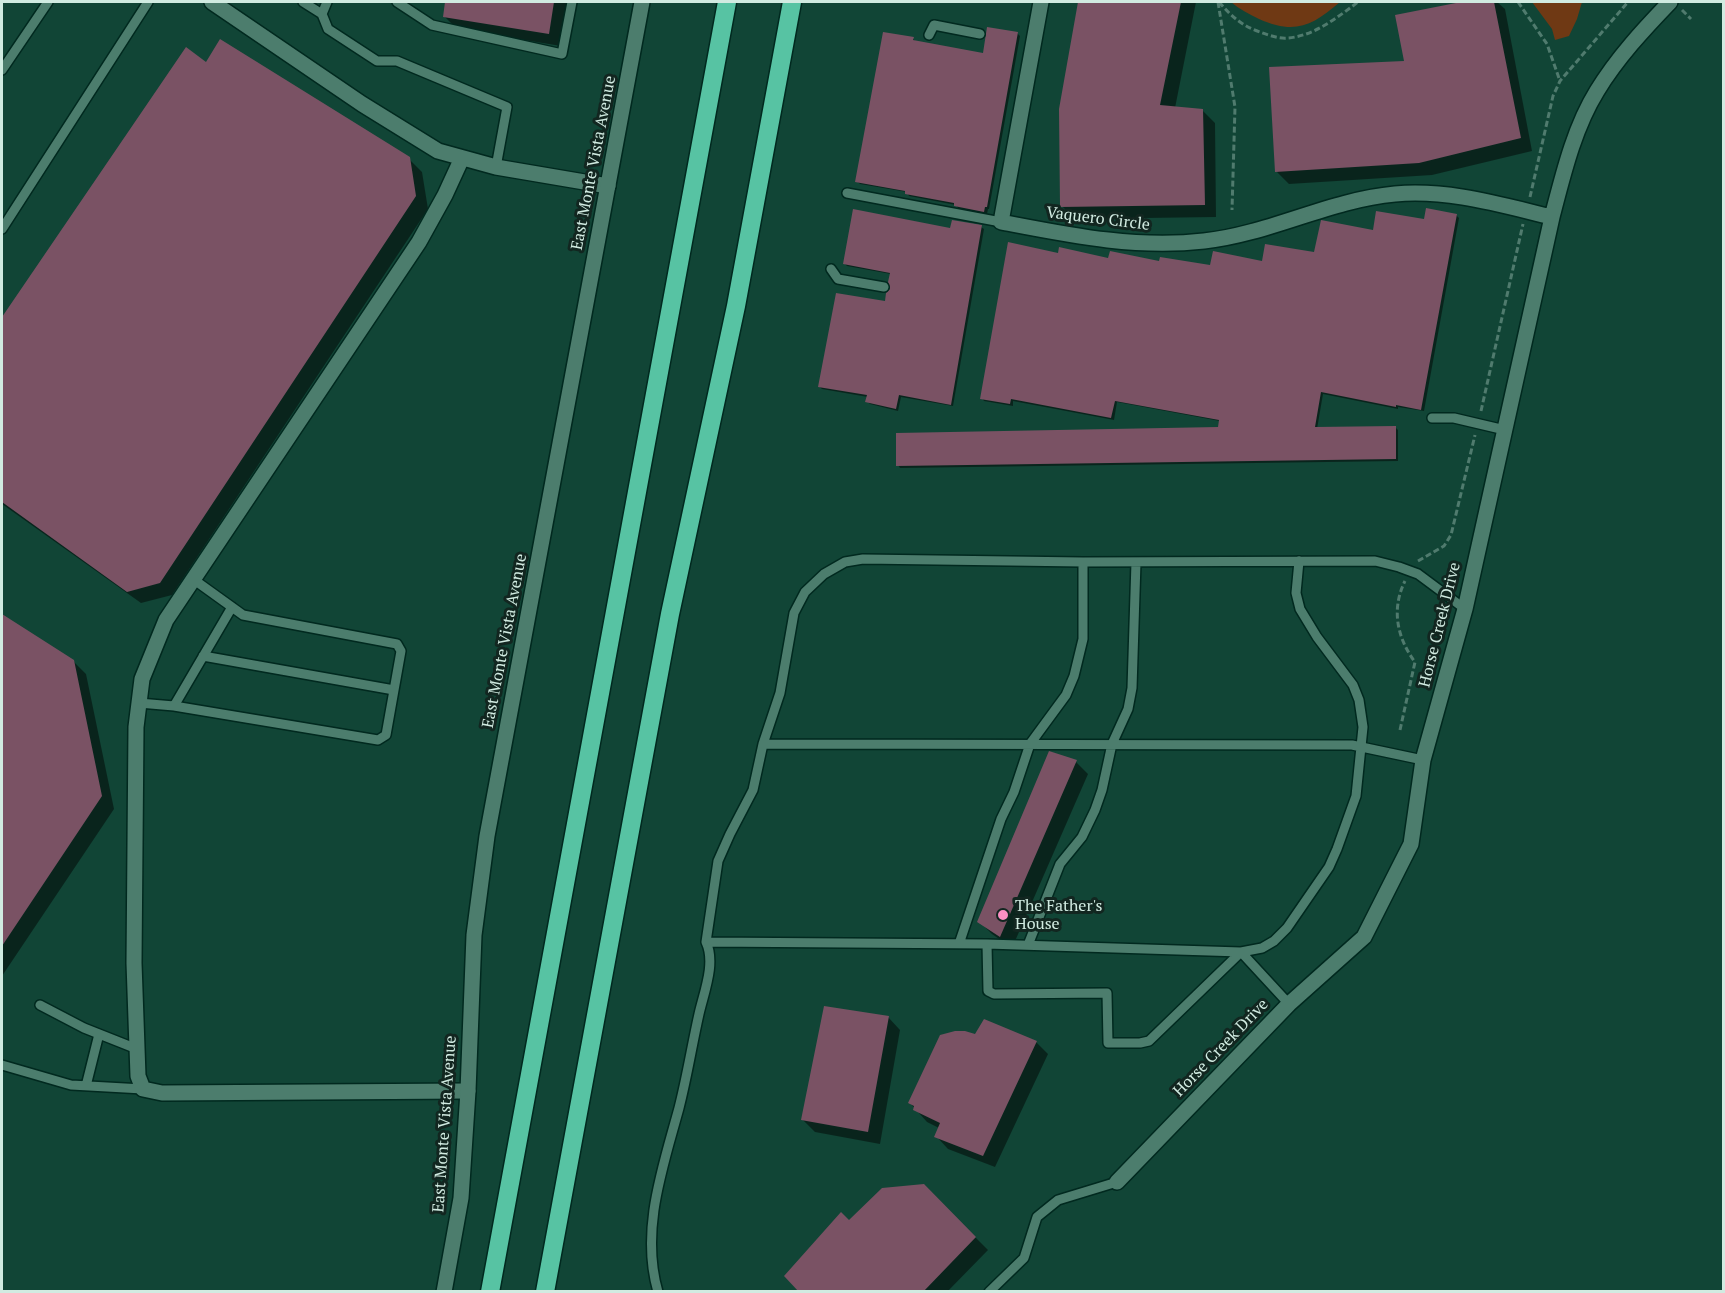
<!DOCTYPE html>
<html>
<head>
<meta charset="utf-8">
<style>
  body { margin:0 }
  #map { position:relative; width:1725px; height:1293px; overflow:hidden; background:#114536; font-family:"PT Serif",serif }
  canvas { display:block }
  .frame { position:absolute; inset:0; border:3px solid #d1ebe1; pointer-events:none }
</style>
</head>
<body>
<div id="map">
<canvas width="1725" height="1293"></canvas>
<div class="frame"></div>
</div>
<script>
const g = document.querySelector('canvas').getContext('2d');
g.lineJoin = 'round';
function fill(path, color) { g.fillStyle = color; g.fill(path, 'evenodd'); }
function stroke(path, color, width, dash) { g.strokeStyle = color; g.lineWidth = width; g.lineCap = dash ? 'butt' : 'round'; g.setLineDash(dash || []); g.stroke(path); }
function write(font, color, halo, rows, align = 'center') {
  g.font = font + ' "PT Serif",serif'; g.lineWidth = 6; g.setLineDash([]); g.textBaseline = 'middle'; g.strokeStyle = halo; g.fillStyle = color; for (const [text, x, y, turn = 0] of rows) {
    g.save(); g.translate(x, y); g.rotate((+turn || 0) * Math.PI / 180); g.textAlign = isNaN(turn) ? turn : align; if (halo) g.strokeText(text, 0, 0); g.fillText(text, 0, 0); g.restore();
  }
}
fill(new Path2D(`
  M1231,2H1340C1312,26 1295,35 1259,19C1249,14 1239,9 1231,2Z
  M1532,2H1582L1577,19L1569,36L1555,40L1552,29Z`), '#6f3914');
fill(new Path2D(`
  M447,2H568L561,46L457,29L444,16Z
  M1080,2H1196L1175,108L1202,110L1215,123L1216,217L1074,219L1062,206L1060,109Z
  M1468,2H1497L1505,9L1532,151L1432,175L1289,184L1277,172L1406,62L1397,16Z
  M1017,33L1020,36L989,209H988L987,214L958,208L956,205L909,196L907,192L860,184L857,181L913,39L915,41L984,55Z
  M187,49L206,64L409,159L422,172L428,209L172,595L141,603L2,504V320Z
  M1456,215L1459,218L1424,411L1398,407V409L1323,394L1317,429L1395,427L1398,430V461L900,468L898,465L1220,429V421L1117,402L1114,420L1013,401V406L984,401L982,398L1059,255L1212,267L1263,263L1315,254L1374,231Z
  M981,227L984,229L953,406L901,397L898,411L870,404L867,401L868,397L822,389L819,386L886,302L892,289L891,274L847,266L845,264L951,230Z
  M2,615L73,661L86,674L114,809L2,976Z
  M1076,762L1088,774L1012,948L992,934L979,921Z
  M888,1017L900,1030L880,1144L815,1132L803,1120Z
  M975,1036L1036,1042L1048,1054L995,1167L948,1149L936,1136L939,1128L927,1122L910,1103Z
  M923,1185L988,1250L947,1292H802L849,1222Z`), '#0007');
fill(new Path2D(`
  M445,2H554L549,34L443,17Z
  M1078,2H1181L1160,105L1203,109L1205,205L1060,207L1059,109Z
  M1461,2H1494L1521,138L1419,163L1275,172L1269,67L1404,61L1395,15Z
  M987,27L1018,32L987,207H985L984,212L954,206V203L905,194V191L855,182L883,32L914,37L913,40L983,53Z
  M220,39L410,157L416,196L160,583L127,592L2,502V317L186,47L206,62Z
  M1426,208L1457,214L1421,410L1396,405V407L1321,392L1315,427L1396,426V459L896,466V433L1218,427L1219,420L1115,401L1111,418L1011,399L1010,404L980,399L1008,242L1058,253L1059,247L1108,258L1110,251L1159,261L1160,257L1210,265L1213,251L1262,261L1265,244L1314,252L1321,220L1373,230L1376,211L1424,219Z
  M853,209L950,228L952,220L982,225L951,405L899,395L896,409L865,402L867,395L818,387L836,293L885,301L886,293L890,289L888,282L890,273L843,264Z
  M2,614L74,660L102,796L2,946Z
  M1049,751L1077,760L1000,937L977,922Z
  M824,1006L889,1016L868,1132L801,1120Z
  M984,1019L1037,1041L983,1156L934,1137L940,1123L913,1110L914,1106L908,1103L940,1035L955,1031H965L975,1034Z
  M924,1184L976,1237L923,1292H799L784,1276L841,1212L849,1220L882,1188Z`), '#7a5264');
const service = new Path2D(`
  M303,2L322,14
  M327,2L322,14L328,29L377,61H397L507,107L496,167
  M397,2L432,25L562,54L572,2
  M929,35L934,25L980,34
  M2,70L48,2
  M847,193L1001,222
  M2,229L148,2
  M831,269L838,279L884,287
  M1432,418H1454L1505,430
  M193,579L243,615L397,644L401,651L386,735L378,740L174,706L232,607
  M203,656L394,690
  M139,703L174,706
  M763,744L780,693L794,613L805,592L824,574L845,562L863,559L1083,562L1375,561L1399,567L1418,574L1465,609
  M959,944L1001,819L1014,792L1030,744L1066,695L1074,676L1083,639V562
  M987,944L1241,952L1262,948L1274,941L1287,928L1329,867L1337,849L1356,796L1363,727L1359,700L1353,685L1317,637L1300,609L1296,593L1299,561
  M1028,945L1060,864L1082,837L1095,810L1102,790L1112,744L1128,709L1132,688L1136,562
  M1289,1004L1241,952L1149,1041L1140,1043H1108L1107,993L994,994L988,991L987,944L706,942L718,861L730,834L753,790L763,744L1352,745L1423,760
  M40,1005L84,1028L137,1049
  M2,1065L71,1085L143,1089
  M86,1086L99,1034
  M658,1292C640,1230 663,1167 679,1108C687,1077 692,1045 699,1014C704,992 716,963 706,942
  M989,1292L1024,1258L1037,1217L1058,1200L1117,1182`);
const minor = new Path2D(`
  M212,2L362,104L438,151L496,167L608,186
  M1041,2L1001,222C1069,235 1135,249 1204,241C1269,234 1329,200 1395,194C1448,189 1501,205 1552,217
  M462,158L445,195L419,242L166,620L142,679L136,727L134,963L138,1076L143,1089L162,1093L468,1091
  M1117,1182L1289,1004L1364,937L1411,844L1423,760L1465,609L1552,217C1563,175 1574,128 1597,91C1617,58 1644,29 1670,2`);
const tertiary = new Path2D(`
  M444,1292L461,1198L468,1091L474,935L487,836L642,2`);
const motorway = new Path2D(`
  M490,1292L727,2
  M545,1292L670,614L736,306L792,2`);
stroke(service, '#01291f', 12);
stroke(minor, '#01291f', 18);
stroke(tertiary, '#01291f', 18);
stroke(motorway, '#01291f', 21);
stroke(new Path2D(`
  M1218,2L1235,107L1232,210
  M1219,2C1231,16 1242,26 1260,32C1268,35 1279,39 1288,38C1314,36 1338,17 1358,2
  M1518,2L1547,44L1560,81
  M1682,10L1691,19
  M1530,197L1553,96L1560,81L1628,2
  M1481,411L1523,224
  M1418,561L1444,546L1451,535L1475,435
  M1400,730L1415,662C1397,638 1391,609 1405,581`), '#507b6e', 3, [6, 3]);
stroke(service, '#4c7d6d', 9);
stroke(minor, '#4c7d6d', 15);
stroke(tertiary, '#4c7d6d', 15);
stroke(motorway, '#57c3a3', 18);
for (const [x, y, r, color] of [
  [1003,915,6,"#fc8fc3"]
]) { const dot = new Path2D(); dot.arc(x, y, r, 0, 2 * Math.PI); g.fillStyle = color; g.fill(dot); stroke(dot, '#122620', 2); }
write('16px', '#d1ebe1', '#122620', [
  ["East Monte Vista Avenue",594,163,-79],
  ["Vaquero Circle",1098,219,7],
  ["Horse Creek Drive",1440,625,-76],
  ["East Monte Vista Avenue",505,641,-79],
  ["Horse Creek Drive",1221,1048,-46],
  ["East Monte Vista Avenue",445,1124,-86]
]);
write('16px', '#d1ebe1', '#122620', [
  ["The Father's",1015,906],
  ["House",1015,924]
], 'left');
</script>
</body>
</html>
